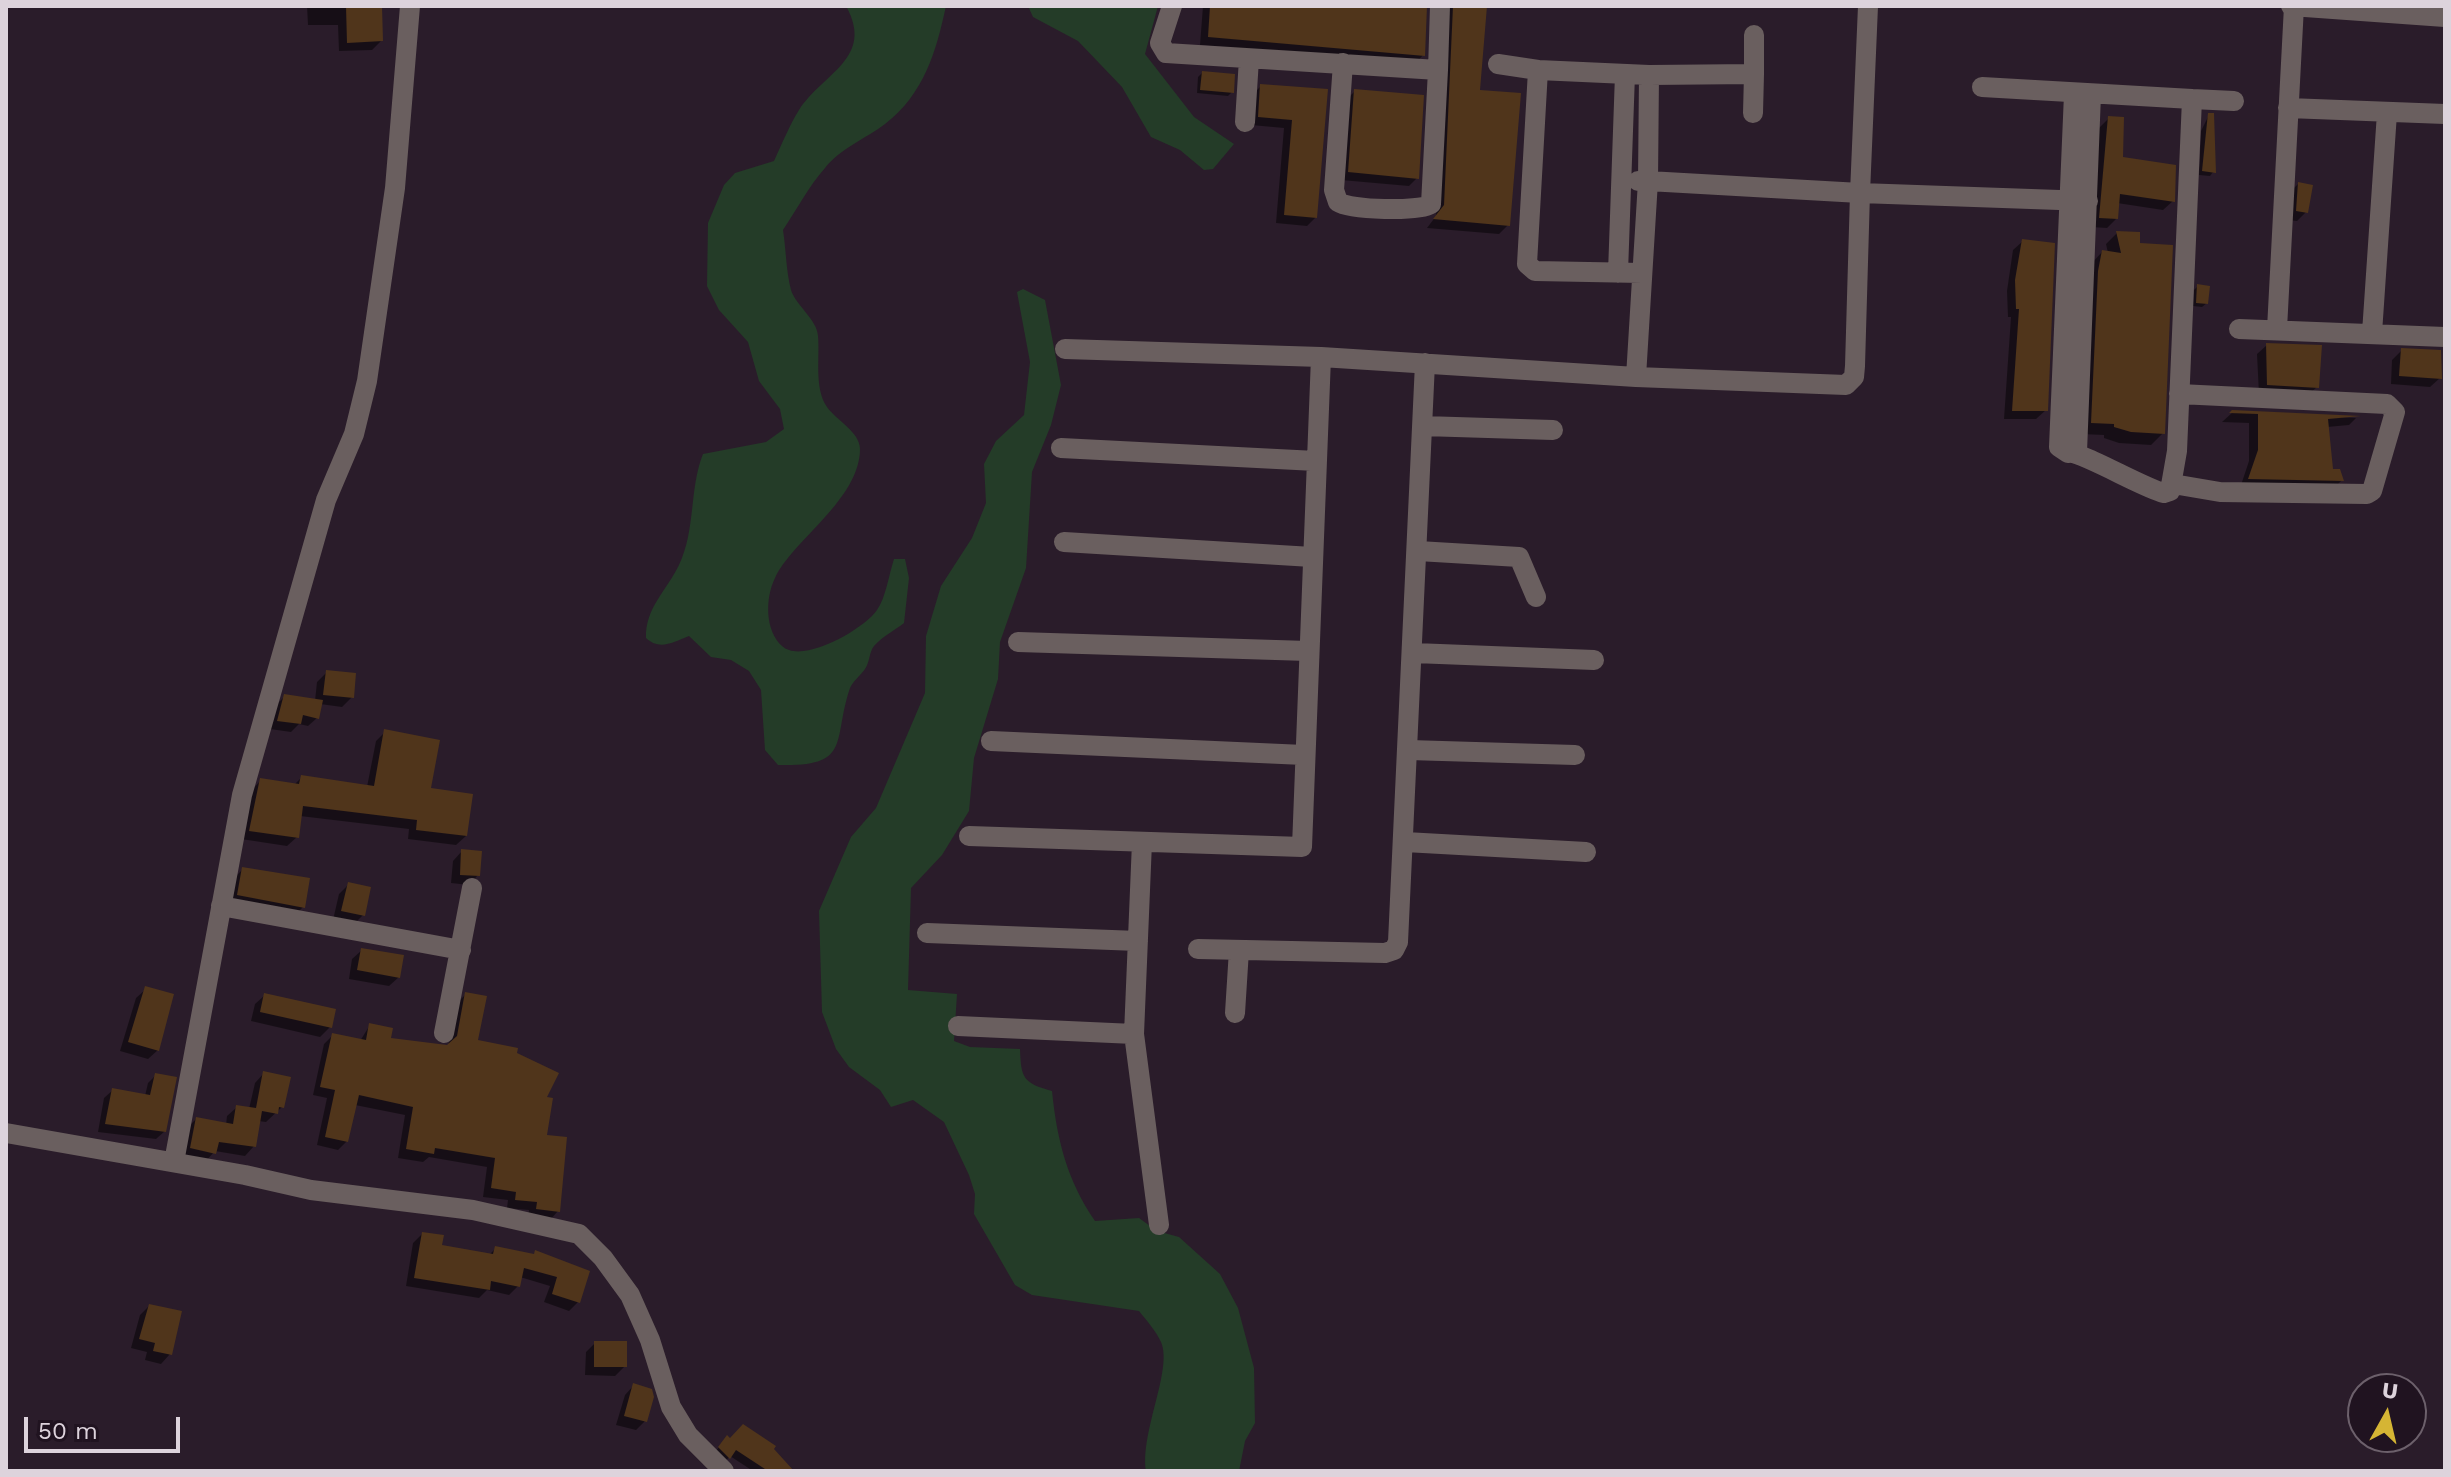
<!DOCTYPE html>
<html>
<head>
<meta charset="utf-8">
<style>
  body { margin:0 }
  #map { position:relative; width:2451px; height:1477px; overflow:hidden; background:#2a1c2a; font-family:"Work Sans",sans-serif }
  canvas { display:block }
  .frame { position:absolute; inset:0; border:8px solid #ddd3dc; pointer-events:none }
  .north { position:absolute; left:2347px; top:1373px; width:80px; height:80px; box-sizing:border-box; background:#201320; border:2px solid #6c606b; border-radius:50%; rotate:8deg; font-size:22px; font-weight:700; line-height:32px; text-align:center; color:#ddd3dc }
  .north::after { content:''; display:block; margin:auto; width:28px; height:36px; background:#d5b534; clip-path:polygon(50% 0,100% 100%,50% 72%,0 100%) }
  .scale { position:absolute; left:24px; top:1417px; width:156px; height:36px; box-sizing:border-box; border:4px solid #ddd3dc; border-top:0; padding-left:10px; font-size:24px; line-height:28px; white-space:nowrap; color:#ddd3dc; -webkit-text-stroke:6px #201320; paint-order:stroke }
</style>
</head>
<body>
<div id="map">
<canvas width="2451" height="1477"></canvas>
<div class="frame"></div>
<div class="north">U</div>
<div class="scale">50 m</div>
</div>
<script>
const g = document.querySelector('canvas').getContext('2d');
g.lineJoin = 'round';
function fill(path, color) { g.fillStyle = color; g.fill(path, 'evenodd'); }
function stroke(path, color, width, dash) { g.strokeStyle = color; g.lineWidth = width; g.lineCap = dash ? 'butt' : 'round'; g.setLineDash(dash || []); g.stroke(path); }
fill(new Path2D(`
  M846,6H946C936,52 924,94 885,124C865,139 841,148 825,168C809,186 797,209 783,230C786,249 786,271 791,290C796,306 817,319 818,336C820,358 814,388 827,407C836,420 860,432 860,449C860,499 793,540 775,578C765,598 765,631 782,646C802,665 864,629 877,610C886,597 889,574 894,559H905L909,578L904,623C895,630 882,637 874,646C869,652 870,662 865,669C861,675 853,681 850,688C832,741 853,767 778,765L765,750L761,690L749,671L731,660L711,657L689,636C673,642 660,651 646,638C645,608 667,590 679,565C696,529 689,489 703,454L766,442L784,429L780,409L759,381L748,342L719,310L707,286L708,223L724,185L735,173L774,161C782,144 789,126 799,110C823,73 875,58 846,6Z
  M1028,6H1158L1145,54L1194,117L1234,144L1213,169L1204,170L1180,150L1151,137L1122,87L1078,41L1033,17Z
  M1023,289L1045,300L1061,385L1051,425L1032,472L1026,568L1000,642L998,679L974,758L969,811L942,855L911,888L908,990L957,994L954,1041L970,1047L1020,1049C1021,1078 1023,1083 1052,1091C1057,1140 1067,1180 1095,1221L1139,1218L1157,1231L1179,1237L1220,1274L1238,1308L1254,1368L1255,1423L1245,1441L1239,1471H1146C1140,1432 1173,1369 1161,1342C1156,1331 1146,1320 1139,1311L1032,1295L1015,1285L974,1214L975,1194L969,1175L944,1122L913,1100L891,1107L880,1090L849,1067L836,1049L822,1012L819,911L851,837L876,808L925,693L926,636L941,586L972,538L986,503L984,464L996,441L1024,415L1030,362L1017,292Z`), '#243c28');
fill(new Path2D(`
  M307,6H380L381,41L372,50L339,51L338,25H308Z
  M1203,6H1426L1423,55L1415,64L1200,45Z
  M1440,6H1486L1478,92L1508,225L1499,234L1427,228L1436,216L1445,16Z
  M1202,73L1232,92L1228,96L1197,93L1198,77Z
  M1261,86L1326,91L1316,217L1307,226L1276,223L1284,128L1251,125L1253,94Z
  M1355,91L1417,178L1409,186L1341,180L1347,99Z
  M2209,115L2213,172L2210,176L2199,175L2201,131Z
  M2109,118L2121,157L2173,201L2163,210L2117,203L2116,219L2107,228L2091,227L2099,128Z
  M2298,184L2306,212L2297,221L2288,220L2289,193Z
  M2117,233L2163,433L2151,445L2119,443L2104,438V435L2081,434L2091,264L2102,252L2108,253L2106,244Z
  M2023,241L2046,410L2036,419H2004L2011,317H2008L2007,291L2013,250Z
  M2198,286L2207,303L2202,307L2193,306L2194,290Z
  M2267,345L2317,387L2307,396L2259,394L2257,354Z
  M2402,350L2440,378L2430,387L2391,384L2392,360Z
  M2233,412L2356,418L2349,425L2327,427L2331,471L2342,480L2333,489L2240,488L2249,461V423L2222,422Z
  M327,672L352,697L342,707L320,704L317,718L308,726L299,724L291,732L270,729L276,705L285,696L315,701L317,682Z
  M385,732L466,836L456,845L408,839L409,829L300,816L297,837L287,846L241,839L252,790L261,780L294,785L302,777L367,787L376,741Z
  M462,851L478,875L469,885L451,883L453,861Z
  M242,870L303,907L294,916L228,904L233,879Z
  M348,885L363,915L354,924L333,920L339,894Z
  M362,950L399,977L389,986L349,979L352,959Z
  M146,989L158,1050L148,1059L120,1051L136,998Z
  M466,994L476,1041L515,1054L544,1098L545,1137L558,1211L550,1220L528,1217L529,1210L507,1208L508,1200L483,1197L487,1167L429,1157L423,1162L398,1158L405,1115L355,1105L347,1141L338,1150L317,1145L327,1098L313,1095L324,1044L333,1035L360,1041L370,1025L388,1039L448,1048L457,1003Z
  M265,995L330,1027L320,1037L251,1021L255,1004Z
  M264,1073L282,1107L266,1122L258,1121L254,1146L245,1156L215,1151L205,1162L182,1157L187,1128L196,1119L226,1125L227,1116L237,1107L249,1109L255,1083Z
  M156,1075L165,1131L156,1139L98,1132L104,1098L113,1090L145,1096L148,1083Z
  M422,1234L440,1247L489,1255L495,1249L532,1256L536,1252L578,1302L569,1311L544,1302L550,1286L520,1277L518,1286L509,1295L487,1290L479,1298L406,1286L413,1243Z
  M149,1306L170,1354L161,1364L145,1360L147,1352L131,1348L140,1315Z
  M595,1343L625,1366L615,1376L585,1375L586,1352Z
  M634,1385L645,1421L636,1430L616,1425L625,1395Z
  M721,1444L771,1449L792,1471H753L730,1456L723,1464L714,1454Z`), '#0007');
fill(new Path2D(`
  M346,6H382L383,41L347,43Z
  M1210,6H1427L1425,56L1208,37Z
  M1453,6H1487L1480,90L1521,93L1510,226L1433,219L1444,205Z
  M1202,71L1235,74L1234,93L1200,90Z
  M1260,84L1328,89L1317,218L1284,215L1292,120L1258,117Z
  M1354,89L1424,95L1419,179L1348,172Z
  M2208,113H2214L2216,173L2202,171Z
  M2108,116L2124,117L2123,157L2176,165L2175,202L2120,194L2118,219L2099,218Z
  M2298,182L2313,185L2308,213L2296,211Z
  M2116,231L2140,232V243L2173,245L2165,434L2131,432L2114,427V424L2091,423L2098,271L2102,250L2121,253Z
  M2022,239L2055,243L2048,411H2012L2019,309H2016L2015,280Z
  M2197,284L2210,286L2208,304L2196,303Z
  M2266,343L2322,345L2319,388L2267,385Z
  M2401,348L2441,350L2442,379L2399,376Z
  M2232,410L2361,416L2328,419L2333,469H2340L2344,481L2248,479L2258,450V414L2229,413Z
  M326,670L356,673L354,698L323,695Z
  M284,694L323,700L319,719L303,715L301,724L277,721Z
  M384,729L440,740L431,788L473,794L467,836L416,830L417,820L303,806L299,838L249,831L260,778L299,784L301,775L374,786Z
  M461,849L482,851L480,876L460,875Z
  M242,867L310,878L305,908L237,895Z
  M348,882L371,887L365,916L341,911Z
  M361,948L404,955L400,978L357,970Z
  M145,986L174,994L159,1051L128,1042Z
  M465,992L487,996L478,1040L518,1048L517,1053L559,1073L547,1097L553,1098L547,1135L567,1137L560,1212L536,1209L537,1202L515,1200L516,1192L491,1188L495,1158L435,1148L434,1154L406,1149L413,1107L359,1095L348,1142L325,1137L335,1090L320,1087L332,1033L366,1040L369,1023L393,1028L391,1038L447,1045L457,1036Z
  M264,993L336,1009L332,1028L260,1012Z
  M263,1071L291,1077L284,1108L279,1107L278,1114L262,1111L256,1147L219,1142L216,1154L190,1148L196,1117L233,1124L236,1105L256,1108Z
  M155,1073L177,1077L166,1132L105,1124L112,1088L150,1095Z
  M422,1232L444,1235L442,1245L493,1254L495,1246L534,1254L535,1250L590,1271L580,1303L552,1294L557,1277L524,1268L520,1287L491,1281L490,1290L414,1278Z
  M149,1304L182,1311L172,1355L153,1351L155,1343L139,1339Z
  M594,1341H627V1367H594Z
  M633,1383L652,1389L654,1397L647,1422L624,1416Z
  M743,1424L776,1446L774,1449L794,1471H768L736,1450L730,1459L718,1447L727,1435L730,1438Z`), '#50351b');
stroke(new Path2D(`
  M1172,6L1160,43L1166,53L1438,70L1440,6
  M2291,6L2445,17
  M1754,35V74
  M1343,63L1334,190L1338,202C1350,210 1419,212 1431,204L1438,70
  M1498,64L1538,70
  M1982,87L2192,99L2177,451L2170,491L2164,493C2143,488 2081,451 2068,453L2059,447L2074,94
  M2192,99L2234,101
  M2288,108L2445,114
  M1245,122L1249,59
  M1638,181H1648L1649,75
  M1618,273L1625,74
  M1642,273L1535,271L1527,264L1538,70L1649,75L1754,74L1753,113
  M2239,329L2445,337
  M2277,329L2294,6
  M2372,333L2387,113
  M1065,349L1321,357
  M1636,377L1648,181L1860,193L1868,6
  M1423,426L1553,430
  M1061,448L1316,461
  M2077,452L2091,94
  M2173,484L2220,492L2367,494L2372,491L2395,412L2387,404L2179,394
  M1064,542L1312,557
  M1418,551L1519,557L1536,597
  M1018,642L1308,651
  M1414,653L1594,660
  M991,741L1304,755
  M1409,750L1575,755
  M969,836L1302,847L1321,357L1636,377L1846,385L1854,377L1855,366L1860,193L2088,201
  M1405,842L1586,852
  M221,906L461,950
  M927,933L1138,941
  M1198,949L1385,953L1394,950L1398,942L1425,363
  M1235,1013L1239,950
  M958,1026L1134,1034L1142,842
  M444,1033L472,888
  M1134,1034L1159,1225
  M6,1133L245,1175L311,1190L473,1210L579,1234L603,1258L630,1295L650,1340L671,1407L688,1435L724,1471
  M174,1162L242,795L326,500L354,434L367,381L395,188L410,6`), '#6a5f5f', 20);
</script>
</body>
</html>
